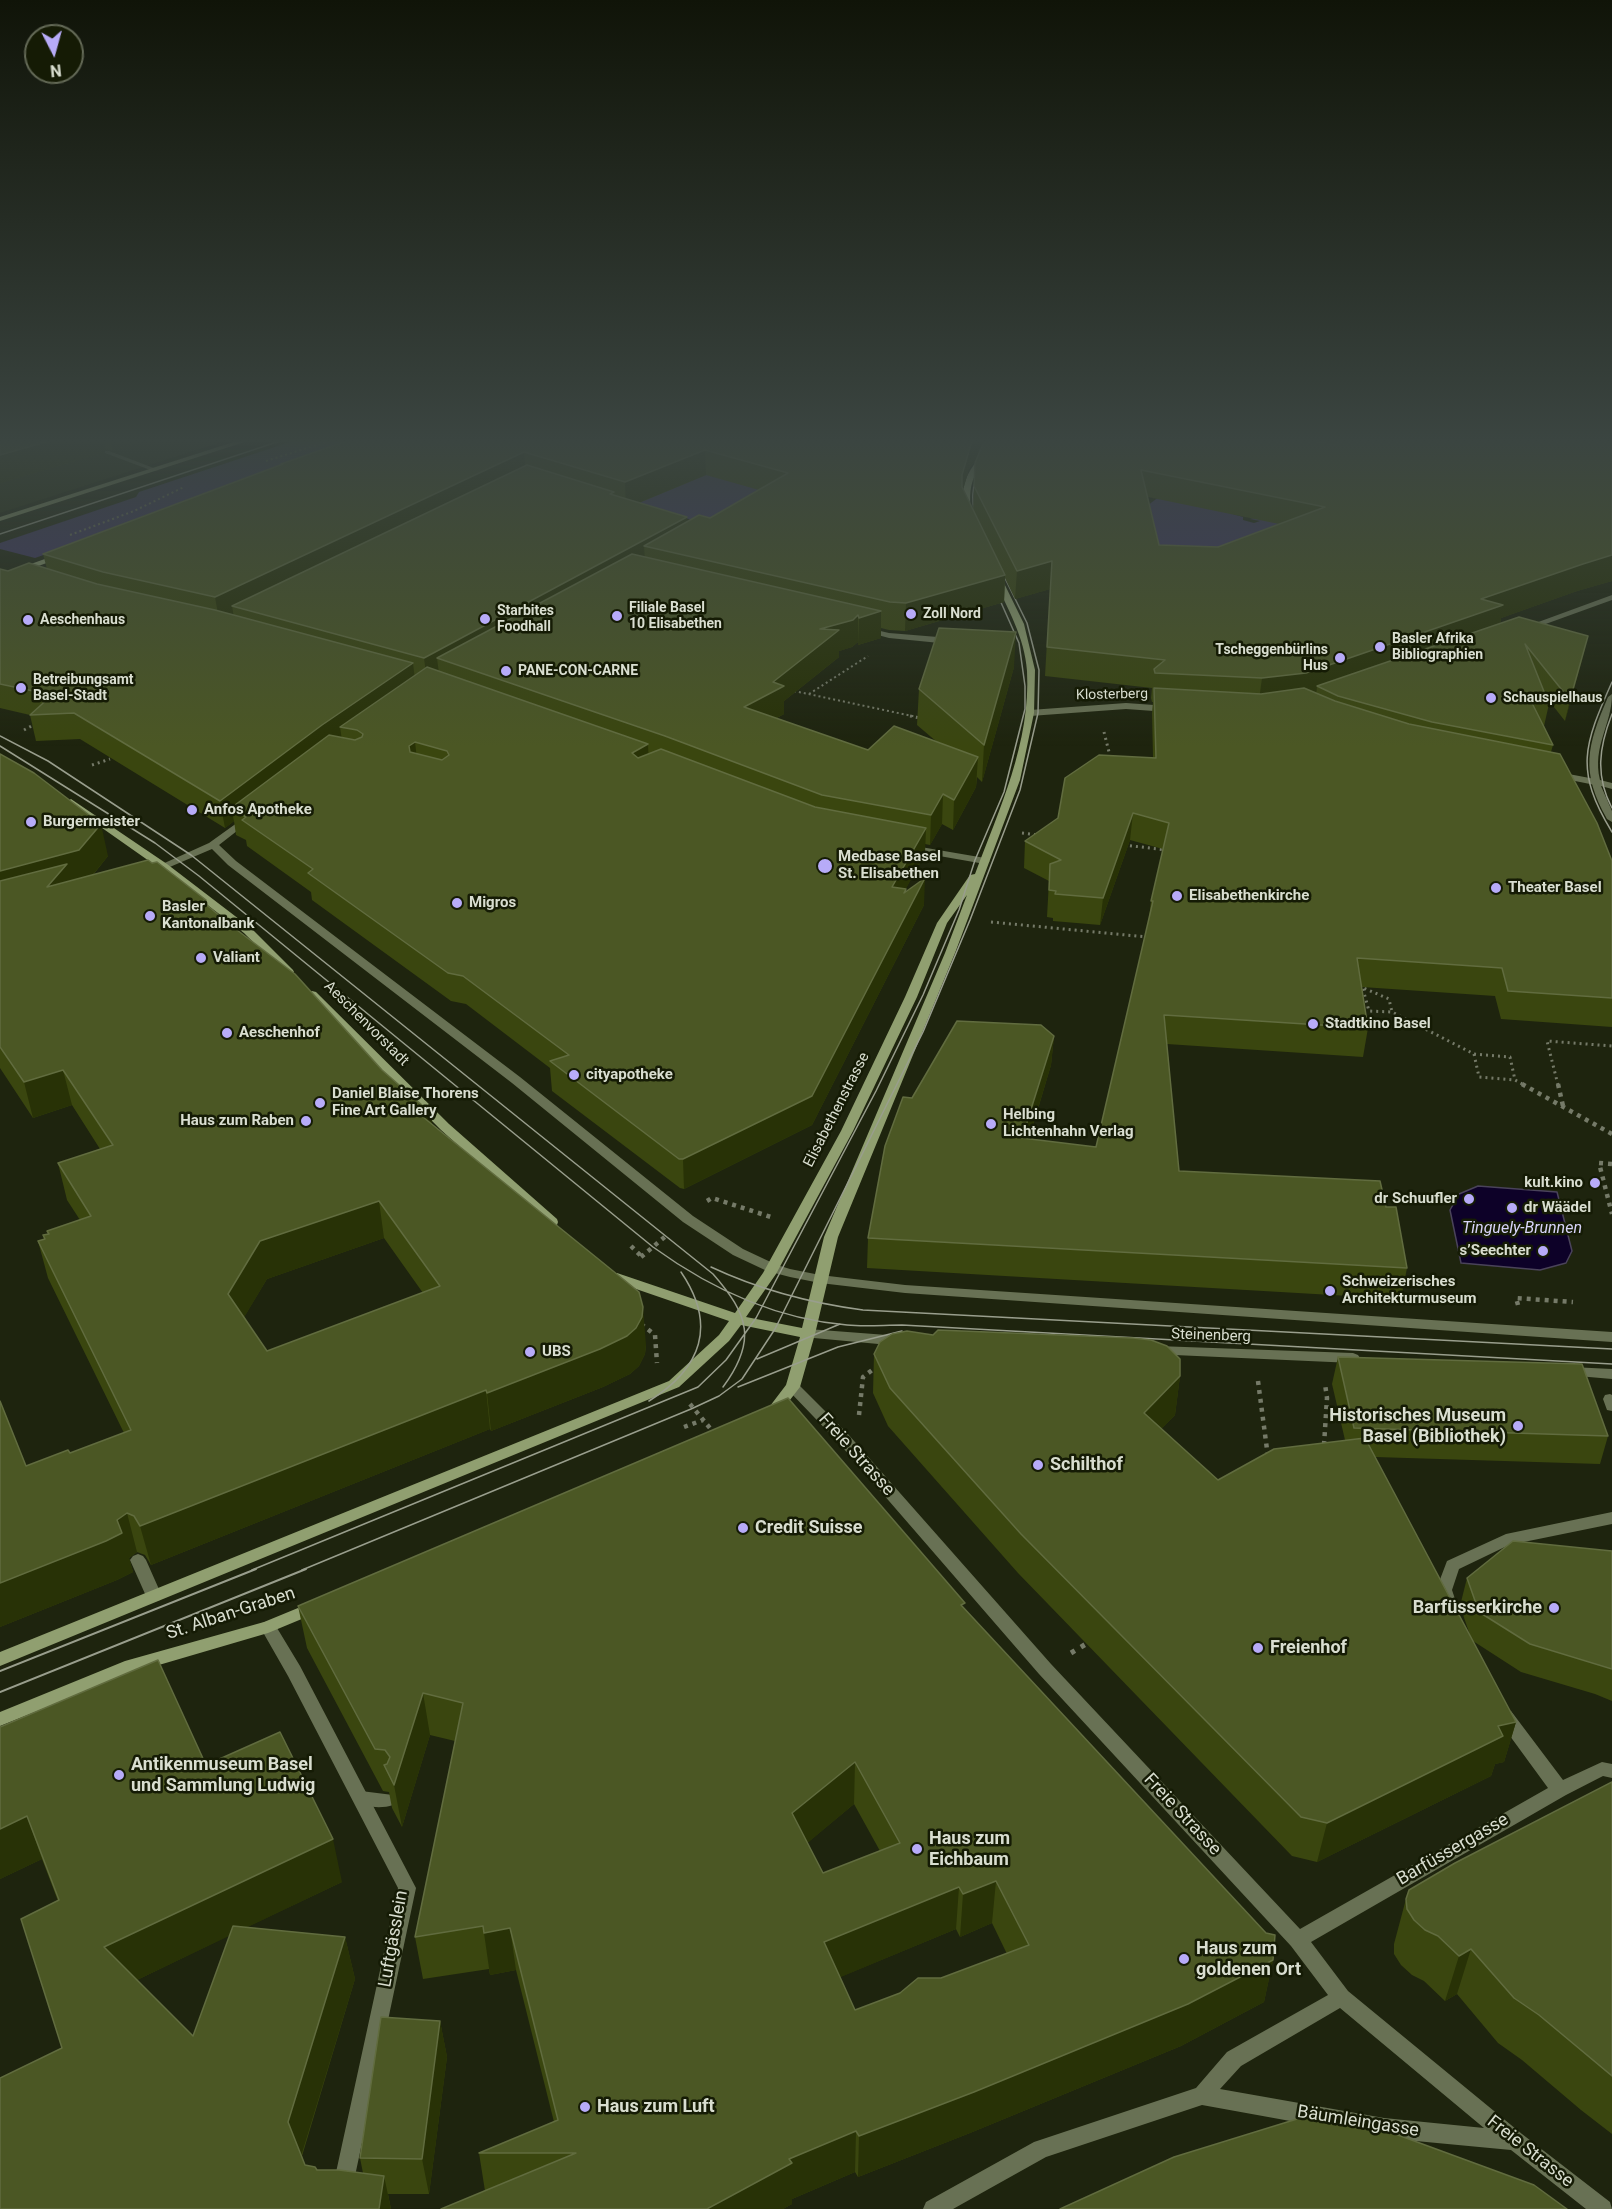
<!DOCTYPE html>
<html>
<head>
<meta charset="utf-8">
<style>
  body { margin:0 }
  #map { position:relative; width:1612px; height:2209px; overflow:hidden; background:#1e240e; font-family:Roboto,sans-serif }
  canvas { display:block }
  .north { position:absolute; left:24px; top:24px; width:60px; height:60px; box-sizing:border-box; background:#151b05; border:2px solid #636956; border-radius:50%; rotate:174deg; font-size:16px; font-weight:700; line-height:24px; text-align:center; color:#d9ded0 }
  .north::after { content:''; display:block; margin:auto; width:21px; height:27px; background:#b7abf8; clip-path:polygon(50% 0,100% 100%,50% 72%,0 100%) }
</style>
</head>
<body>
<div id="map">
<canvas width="1612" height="2209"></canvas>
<div class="north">N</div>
</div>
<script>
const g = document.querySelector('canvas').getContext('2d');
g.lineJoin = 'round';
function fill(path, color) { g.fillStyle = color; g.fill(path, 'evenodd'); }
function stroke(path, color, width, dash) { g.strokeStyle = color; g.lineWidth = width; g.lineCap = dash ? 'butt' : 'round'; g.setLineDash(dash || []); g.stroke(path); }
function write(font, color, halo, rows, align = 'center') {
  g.font = font + ' Roboto,sans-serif'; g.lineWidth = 5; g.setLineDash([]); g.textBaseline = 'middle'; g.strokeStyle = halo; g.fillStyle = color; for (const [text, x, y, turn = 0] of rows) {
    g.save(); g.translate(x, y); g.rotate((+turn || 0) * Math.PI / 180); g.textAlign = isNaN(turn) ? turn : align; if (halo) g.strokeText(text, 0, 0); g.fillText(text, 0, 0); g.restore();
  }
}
fill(new Path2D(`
  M0,437H237L0,513Z`), '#252e0f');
fill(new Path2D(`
  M305,437H379L35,558L0,549V543L136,497L139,492Z
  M718,470L801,502L706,524L561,482Z
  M1164,493L1243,517V520L1254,523L1260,521L1250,519L1285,509L1429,568L1220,573L1055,497L1139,512Z`), '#413769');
const water = new Path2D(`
  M1478,1186L1557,1192L1572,1251L1566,1263L1540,1270L1461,1263L1450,1210L1459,1194Z`);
fill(water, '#0d0128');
stroke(water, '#4a435a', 1.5);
stroke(new Path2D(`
  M266,461L342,437
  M70,535L134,511L184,487
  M794,691L917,717
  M809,694L868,656`), '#757a68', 2, [2, 3]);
stroke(new Path2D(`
  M910,716L920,718
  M24,730L37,723
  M1104,732L1111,760
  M92,765L110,759
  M1022,833L1039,835
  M1124,845L1167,850
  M991,922L1147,937
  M1359,986L1389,999L1392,1012
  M1363,989L1369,1011L1392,1012L1474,1054L1510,1057L1515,1080
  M1474,1054L1479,1077L1515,1080L1524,1085
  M1558,1085L1547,1041L1612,1046`), '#757a68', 3, [2, 4]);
stroke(new Path2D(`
  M1522,1084L1612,1134
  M1558,1084L1563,1106
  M1612,1164L1599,1163L1612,1214
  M707,1201L712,1198L771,1217
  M631,1246L641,1256
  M641,1257L667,1235
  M1518,1305L1516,1298L1573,1302
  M641,1324L655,1335L657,1363
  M1258,1381L1268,1457
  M690,1404L714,1433
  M859,1415L863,1377L876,1367
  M684,1427L703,1420
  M1324,1445L1327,1398L1325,1384`), '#757a68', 4.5, [4, 5]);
stroke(new Path2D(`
  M1071,1653L1086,1644`), '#757a68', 5, [4.5, 7]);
fill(new Path2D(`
  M105,451H109L159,470L153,471L105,453Z
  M1558,772L1595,779L1600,782L1595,785L1555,777L1553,775Z
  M808,1329L900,1336L905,1338L907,1341L905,1344L900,1346L803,1337L801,1334L803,1331Z
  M1157,1346L1353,1353L1358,1355L1360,1358L1358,1361L1353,1363L1152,1354L1150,1351L1152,1348Z
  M1571,1367L1612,1369V1379L1566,1375L1564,1372L1566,1369Z
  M138,1554L143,1556L146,1560L162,1596L160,1600L154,1602L148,1600L146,1596L130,1560L133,1556Z
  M361,1791L393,1795L396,1800L393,1805C382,1809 366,1807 355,1803L352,1798L355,1793Z`), '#687154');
fill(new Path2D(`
  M1612,595V600L1529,630L1522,628Z
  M863,627L889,633L950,638L954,641L950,644L889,638L863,631Z
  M1612,694C1612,725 1592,746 1600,780L1612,783V789L1601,786L1612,811V822L1607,819C1580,771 1587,746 1608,697Z
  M1126,703L1168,706L1172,709L1168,712L1126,709L1030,716L1026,713L1030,710Z
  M248,815L251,816V820L219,845L236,861L520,1077L693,1216L743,1249L777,1265L790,1269L820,1275L905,1285L1612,1332V1342L905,1293L820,1283L790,1277L767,1271L733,1255L683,1222L512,1083L228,865L212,849L158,872H150L149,870L209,843Z
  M909,845L985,858L990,861L985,864L905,850V846Z
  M793,1382L798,1384L847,1433L1051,1664L1300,1929L1548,1788L1499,1721L1497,1716L1499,1711L1505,1709L1511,1711L1563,1780L1602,1762L1612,1764V1778L1603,1776L1566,1795L1311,1942L1348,1991L1522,2134L1610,2202L1612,2209H1586L1511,2150L1384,2138L1202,2105L1046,2157L953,2209H923L926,2202L1034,2142L1196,2088L1227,2052L1328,1995L1291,1946L1039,1674L837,1441L788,1390L786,1387L788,1384ZM1340,2008L1484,2128L1384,2118L1220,2089L1241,2066Z
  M1610,1394L1612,1395V1411L1607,1410L1603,1399L1605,1395Z
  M1612,1512V1524L1509,1545L1459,1569L1452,1590L1456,1602L1454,1606L1448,1608L1442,1606L1436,1590L1447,1561L1506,1534Z
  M268,1621L274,1623L300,1666L416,1888L348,2209H328L398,1888L288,1676L260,1627L262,1623Z`), '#687154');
fill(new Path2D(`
  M249,437H260L0,521V517Z
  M1000,437H1008C985,460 966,473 971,509L964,511C955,481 979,455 1000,437Z
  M56,555L63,557L0,580V575Z
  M994,575L1001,577L1024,624L1035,670L1034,713L1020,780L955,953L838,1237L815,1334L800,1387L779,1414H769L767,1410L786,1385L800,1337L741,1325L729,1341L679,1387L0,1666V1652L669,1381L719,1335L729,1321L607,1279L605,1276L607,1273H617L735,1313L763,1273L841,1131L905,997L937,923L970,875L975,874C999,810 1031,742 1027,671C1025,638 1007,607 993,577ZM967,895L945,953L824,1237L802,1328L746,1317L776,1274L853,1131L917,997L947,923Z
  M71,799L167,864L252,929L293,970L294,972L293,974H285L244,933L159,868L68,804L66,802Z
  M312,991L316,992L449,1124L557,1219L558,1222L557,1225H547L441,1130L308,996L306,994L308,992Z
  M315,1601L321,1603L323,1607L321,1611L268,1633L135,1672L0,1726V1712L125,1661L264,1622Z`), '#909f70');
stroke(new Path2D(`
  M978,524C970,502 971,485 982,465
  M0,534L292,437
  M1612,682C1584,745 1574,770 1612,832
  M1612,714C1599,747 1595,776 1612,808
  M0,736L48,761L191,855L713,1274C749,1315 757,1341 723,1387
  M0,746L155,843L199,876L653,1247C711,1289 775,1319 847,1325C865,1327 884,1325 902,1325L1612,1364
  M711,1267C760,1290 810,1303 863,1310L1612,1349
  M757,1359L840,1324
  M738,1387L838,1347L902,1331
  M649,1401C702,1368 717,1325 681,1272
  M252,1570L698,1387L726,1360L756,1318L876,1091L923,995L959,910L975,860L1004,792L1025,709V686L1019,643L995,589
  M302,1570L691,1409L719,1396L742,1379L775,1329L923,1032L970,920L1020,790L1038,713L1039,670L1027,623L998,564`), '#999e8d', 1.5);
stroke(new Path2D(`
  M0,1671L256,1569
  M0,1692L306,1569`), '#999e8d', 2);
fill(new Path2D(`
  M0,437H157L113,450L105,449L103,453L0,483Z
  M358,437H1612V581L1577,591L1501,618L1500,624L1588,636L1565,721L1546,697L1549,704L1544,726L1553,745L1551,752L1612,861V1027L1501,1019L1495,996L1362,987L1368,1028L1363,1057L1167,1044L1179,1171L1386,1207L1407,1268L1401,1299L867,1268L868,1238L912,1098L1054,1036L1051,1065L1029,1139L1096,1147L1149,918L1151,901L1163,849L1130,840L1100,925L1053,921V918L1047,917L1049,881L1024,868L1025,841L1153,757L1152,713L1153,702H1152L1151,698L1152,688L1045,676L1050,589L1015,599L1005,578L1004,602L905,631L889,630L881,628V638L858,645V642L852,647L839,651V657L784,701V714L777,718L868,750L937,742L917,725L919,689L1014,667L982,782L977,777L976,787L953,830L942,824L930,845L925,844V854L906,888V891L924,905L812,1125L684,1189L680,1188L552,1091L550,1068L466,1004L451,1001L312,900L311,892L247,846L246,840L236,835L234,821L225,828L80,739L36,741L30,715L0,708V569L8,571L47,569L43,554L281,465V464ZM977,459L975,463L973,510L963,490L969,469ZM706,475L759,490L710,518L687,522L639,503ZM1148,497L1279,524L1218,547L1159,545Z
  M0,754L108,856L93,875L206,900L207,905L382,1070L432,1124L646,1345L645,1354L639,1366L630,1374L603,1387L491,1431L490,1429L151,1565L145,1555L137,1552L129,1558L133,1572L117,1580L0,1627V1401L26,1466L70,1453L124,1433L48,1278L38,1241L44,1239L43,1235L48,1234L47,1231L80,1220L67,1200L58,1163L100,1149L72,1105L33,1118L0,1068ZM384,1238L423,1293L267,1351L244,1317L267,1279Z
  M874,1354L1180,1376L1175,1415L1161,1429L1218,1480L1345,1440L1332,1384L1338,1357L1608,1436L1600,1464L1375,1457L1470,1635L1460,1606L1467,1578L1612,1551V1701L1595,1694L1521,1672L1473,1641L1516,1722L1504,1762L1495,1764L1491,1776L1317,1862L1292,1856L1018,1573L888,1426L873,1393Z
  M298,1606L965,1609L1273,1960L1264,2002L1181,2046L970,2133L858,2177L855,2172L792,2199V2204L783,2209H441L485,2191L479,2153L554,2122L516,1970L490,1975L489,1969L423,1979L415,1937L455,1741L430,1735L402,1827L392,1808L389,1792L383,1791L307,1648ZM854,1804L880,1851L823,1873L807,1843ZM992,1923L1007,1954L855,2010L840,1977L956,1929L960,1937Z
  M0,1727L206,1765L342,1882L247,1927L345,1937L355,1979L302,2156L305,2165L317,2170L363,2173L360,2158L440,2021L447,2057L429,2194H388L391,2209L62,2048L58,1901L42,1859L0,1879ZM230,1935L193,2036L137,1980Z
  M1612,1782V2134L1581,2110L1522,2060L1498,2043L1457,1994L1445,2001L1424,1981L1412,1975L1401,1965L1394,1954V1944L1406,1899Z`), '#3a460f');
fill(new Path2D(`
  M63,437H103L105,449L103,453L0,483V455Z
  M111,437H157L113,450Z
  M975,437H997L982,452L969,469L960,500L962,475L971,444Z
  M1333,437H1355L1329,462Z
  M705,450L706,475L626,508L625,482Z
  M524,452L526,477L232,606L234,618L220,625L215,597Z
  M687,517L688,538L644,546L645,562L437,658L439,674L427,681L424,658Z
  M1612,555V581L1577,591L1501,618L1498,634L1317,686L1316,697L1258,708L1262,678L1481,599L1583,564Z
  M1052,561L1050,589L1015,599L1017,571Z
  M1005,575L1004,602L905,631L906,603Z
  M881,611V638L858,645L859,618Z
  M858,615V642L852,647L839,651V657L784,701V714L744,735V707L773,682L820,629Z
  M1016,632L1014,667L982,782L984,745Z
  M1588,636L1583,657L1565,721L1570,700Z
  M413,663L416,688L340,727L342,740L231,808L234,821L225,828L220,801L322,725Z
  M415,742L418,768L412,771L409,746Z
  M648,744L649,770L632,753Z
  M978,757L976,787L953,830L954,800Z
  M943,794L942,824L930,845L931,815Z
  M1133,813L1130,840L1100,925L1103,898Z
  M101,824L108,856L86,883L0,907V871Z
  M926,828L925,854L892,914V887Z
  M925,878L924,905L812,1125L684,1189L683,1159L904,893L906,889L905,915Z
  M1054,1036L1051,1065L1020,1168L1022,1138Z
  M63,1070L72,1105L33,1118L24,1082Z
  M431,1113L435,1150L423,1117Z
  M379,1201L384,1238L267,1279L236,1331L228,1294L260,1241Z
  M643,1307L646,1345L645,1354L639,1366L630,1374L603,1387L491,1431L487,1393Z
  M1180,1376L1175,1415L1139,1452L1144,1413Z
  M486,1390L490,1429L151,1565L140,1526Z
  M127,1513L137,1552L129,1558L133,1572L117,1580L0,1627V1583L117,1520Z
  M423,1693L430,1735L402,1827L394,1785Z
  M1516,1722L1504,1762L1495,1764L1491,1776L1317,1862L1327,1823L1498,1726Z
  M855,1762L854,1804L792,1856V1813Z
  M27,1816L42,1859L0,1879V1829Z
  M333,1839L342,1882L118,1989L104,1947Z
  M996,1881L992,1923L960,1937L963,1894Z
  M959,1887L956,1929L824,1984V1942Z
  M510,1928L516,1970L490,1975L484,1933Z
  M345,1937L355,1979L299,2163L288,2122Z
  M1471,1949L1457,1994L1445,2001L1459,1956Z
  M1273,1960L1264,2002L1181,2046L970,2133L858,2177L859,2136Z
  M440,2021L447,2057L429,2194L422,2159Z
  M856,2131L855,2172L792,2199V2204L783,2209H707L789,2159Z
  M384,2176L391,2209H379Z`), '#283206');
const building = new Path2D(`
  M0,437H63L0,455Z
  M358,437H975L971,444L962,475V487L1005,575L906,603L890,602L644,546L699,515L710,518L788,473L705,450L625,482L524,452L215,597L103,572L43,554L283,464H281Z
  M989,437H1296L1335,445L1344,437H1612V555L1583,564L1481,599L1503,605L1306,673L1262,678L1155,673L1154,669L1165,660L1047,647L1052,561L1017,571L974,486L975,463L982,446ZM1141,470L1325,507L1218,547L1159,545Z
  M527,465L614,492L610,494L687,517L424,658L232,606Z
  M632,554L881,611L859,618L858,615L853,620L820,629L839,630L773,682L784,686L744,707L868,750L894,726L978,757L954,800L943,794L931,815L822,795L665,736L437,658Z
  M29,563L97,584L215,610L413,663L322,725L220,801L74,713L30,715L52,695L0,684V569L8,571Z
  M1519,617L1588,636L1570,700L1525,644L1549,704L1531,701L1553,745L1432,722L1338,696L1317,686Z
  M939,628L1016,632L984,745L919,689Z
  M427,667L648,744L632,753L638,758L661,749L815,807L926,828L892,887L906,889L904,893L925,878L812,1096L683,1159H679L550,1061L569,1055L463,976L448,973L308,873L313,869L242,820L246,817L231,808L329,735L355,740L362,737L363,734L357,730L340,727ZM415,742L447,751L449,755L442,760L410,752L409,746Z
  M1154,688L1261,694L1304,688L1335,701L1409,724L1560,754L1597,823L1612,861V998L1508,991L1502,968L1357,958L1368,1028L1164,1015L1179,1171L1380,1181L1386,1207H1396L1407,1268L868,1238L885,1146L903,1097L912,1098L957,1021L1041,1025L1054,1036L1022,1138L1096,1147L1153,901H1151L1169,823L1133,813L1103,898L1055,894L1056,891L1049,890L1050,864L1061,860L1025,841L1058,818L1065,778L1099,755L1156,758Z
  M0,754L34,773L101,824L79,850L0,871Z
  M148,860L152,863L157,862L206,900L202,901L233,927L295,974L382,1070L431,1113L423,1117L639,1292L643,1307L642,1317L636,1328L627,1336L600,1349L487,1393L486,1390L140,1526L134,1516L127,1513L117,1520L122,1533L106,1541L0,1583V1401L26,1466L68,1450L70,1453L131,1430L38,1241L45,1239L43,1235L49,1234L47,1231L91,1216L58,1163L113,1145L63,1070L24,1082L0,1047V881L67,864L47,887ZM379,1201L440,1286L267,1351L228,1294L260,1241Z
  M938,1330L1133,1338L1151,1340L1167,1346L1180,1359V1376L1144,1413L1218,1480L1274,1449L1365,1438L1516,1722L1498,1726L1503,1736L1327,1823L1301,1817L1021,1534L890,1388L874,1354L880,1342L892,1334L907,1331L933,1335Z
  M1338,1357L1582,1364L1608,1436L1354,1428Z
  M788,1398L965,1603L961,1605L1266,1933L1275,1935L1273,1960L1188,2004L974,2092L859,2136L856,2131L789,2159L792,2163L707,2209H441L576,2153H479L558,2120L510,1928L484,1933L483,1926L415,1937L463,1703L423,1693L394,1785L384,1765L387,1764L390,1757L385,1750L375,1749L298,1606ZM855,1762L900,1843L823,1873L792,1813ZM996,1881L1029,1945L941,1978H918L900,1993L855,2010L824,1942L959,1887L963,1894Z
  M1513,1541L1612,1551V1669L1530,1644L1479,1612L1467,1578Z
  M158,1660L206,1765L280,1732L333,1839L104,1947L193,2036L233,1926L345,1937L288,2122L305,2165L315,2167L317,2170H339L384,2176L379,2209H0V2078L62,2048L21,1919L59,1900L27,1816L0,1829V1727Z
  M1612,1782V2076L1539,2015L1514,1998L1471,1949L1459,1956L1438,1936L1425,1930L1414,1920L1407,1909L1406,1899L1409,1890L1455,1863Z
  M381,2017L440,2021L422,2159L360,2158Z
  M1319,2116L1387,2131L1534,2185L1567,2209H1060L1174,2157L1297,2119Z`);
fill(building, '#4b5724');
stroke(building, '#616c3f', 1.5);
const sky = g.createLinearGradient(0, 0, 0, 747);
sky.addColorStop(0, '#101408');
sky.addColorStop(0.59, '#3b4541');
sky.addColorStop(1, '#3b454100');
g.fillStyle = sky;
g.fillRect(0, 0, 1612, 747);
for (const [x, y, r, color] of [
  [911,614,6,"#b7abf8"],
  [617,616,6,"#b7abf8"],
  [485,619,6,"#b7abf8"],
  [28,620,6,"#b7abf8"],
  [1380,647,6,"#b7abf8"],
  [1340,658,6,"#b7abf8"],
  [506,671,6,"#b7abf8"],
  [21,688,6,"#b7abf8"],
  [1491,698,6,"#b7abf8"],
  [192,810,6,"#b7abf8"],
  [31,822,6,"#b7abf8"],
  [825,866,8,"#b7abf8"],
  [1496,888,6,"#b7abf8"],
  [1177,896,6,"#b7abf8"],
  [457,903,6,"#b7abf8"],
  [150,916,6,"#b7abf8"],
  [201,958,6,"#b7abf8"],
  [1313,1024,6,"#b7abf8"],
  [227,1033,6,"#b7abf8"],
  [574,1075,6,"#b7abf8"],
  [320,1103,6,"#b7abf8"],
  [306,1121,6,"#b7abf8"],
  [991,1124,6,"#b7abf8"],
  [1595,1183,6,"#b7abf8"],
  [1469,1199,6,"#b7abf8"],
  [1512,1208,6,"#b7abf8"],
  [1543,1251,6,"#b7abf8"],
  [1330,1291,6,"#b7abf8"],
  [530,1352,6,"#b7abf8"],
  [1518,1426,6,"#b7abf8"],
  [1038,1465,6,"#b7abf8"],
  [743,1528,6,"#b7abf8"],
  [1554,1608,6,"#b7abf8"],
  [1258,1648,6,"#b7abf8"],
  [119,1775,6,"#b7abf8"],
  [917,1849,6,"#b7abf8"],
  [1184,1959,6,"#b7abf8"],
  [585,2107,6,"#b7abf8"]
]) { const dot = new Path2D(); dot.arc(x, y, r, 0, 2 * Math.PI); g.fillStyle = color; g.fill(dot); stroke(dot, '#151b05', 2); }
write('bold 14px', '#d9ded0', '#151b05', [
  ["Filiale Basel",629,608],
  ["10 Elisabethen",629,624],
  ["Starbites",497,611],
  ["Foodhall",497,627],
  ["Zoll Nord",923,614],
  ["Aeschenhaus",40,620],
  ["Basler Afrika",1392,639],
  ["Bibliographien",1392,655],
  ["Tscheggenbürlins",1328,650,"right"],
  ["Hus",1328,666,"right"],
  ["PANE-CON-CARNE",518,671],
  ["Betreibungsamt",33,680],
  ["Basel-Stadt",33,696],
  ["Schauspielhaus",1503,698]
], 'left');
write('14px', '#d9ded0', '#151b05', [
  ["Klosterberg",1112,695,-1]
]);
write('bold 15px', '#d9ded0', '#151b05', [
  ["Anfos Apotheke",204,810],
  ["Burgermeister",43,822],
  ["Medbase Basel",838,857],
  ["St. Elisabethen",838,874],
  ["Theater Basel",1508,888],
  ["Elisabethenkirche",1189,896],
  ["Migros",469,903],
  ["Basler",162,907],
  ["Kantonalbank",162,924],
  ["Valiant",213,958],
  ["Stadtkino Basel",1325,1024],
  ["Aeschenhof",239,1033],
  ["cityapotheke",586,1075],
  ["Daniel Blaise Thorens",332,1094],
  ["Fine Art Gallery",332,1111],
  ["Helbing",1003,1115],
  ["Lichtenhahn Verlag",1003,1132],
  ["Haus zum Raben",294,1121,"right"],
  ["kult.kino",1583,1183,"right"],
  ["dr Schuufler",1457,1199,"right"],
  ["dr Wäädel",1524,1208],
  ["s’Seechter",1531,1251,"right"],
  ["Schweizerisches",1342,1282],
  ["Architekturmuseum",1342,1299],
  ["UBS",542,1352]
], 'left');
write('15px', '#d9ded0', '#151b05', [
  ["Aeschenvorstadt",366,1024,45],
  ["Elisabethenstrasse",837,1110,-63],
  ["Steinenberg",1211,1336,2]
]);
write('italic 16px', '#d8d4f9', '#151b05', [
  ["Tinguely-Brunnen",1522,1229]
]);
write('bold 18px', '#d9ded0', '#151b05', [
  ["Historisches Museum",1506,1416,"right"],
  ["Basel (Bibliothek)",1506,1437,"right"],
  ["Schilthof",1050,1465],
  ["Credit Suisse",755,1528],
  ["Barfüsserkirche",1542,1608,"right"],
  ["Freienhof",1270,1648],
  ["Antikenmuseum Basel",131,1765],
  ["und Sammlung Ludwig",131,1786],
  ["Haus zum",929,1839],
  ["Eichbaum",929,1860],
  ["Haus zum",1196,1949],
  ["goldenen Ort",1196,1970],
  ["Haus zum Luft",597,2107]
], 'left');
write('18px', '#d9ded0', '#151b05', [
  ["Freie Strasse",856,1455,48],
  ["St. Alban-Graben",231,1614,-18],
  ["Freie Strasse",1182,1815,47],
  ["Barfüssergasse",1453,1850,-30],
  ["Luftgässlein",394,1939,-80],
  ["Bäumleingasse",1358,2122,9],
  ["Freie Strasse",1530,2152,38]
]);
</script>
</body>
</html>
